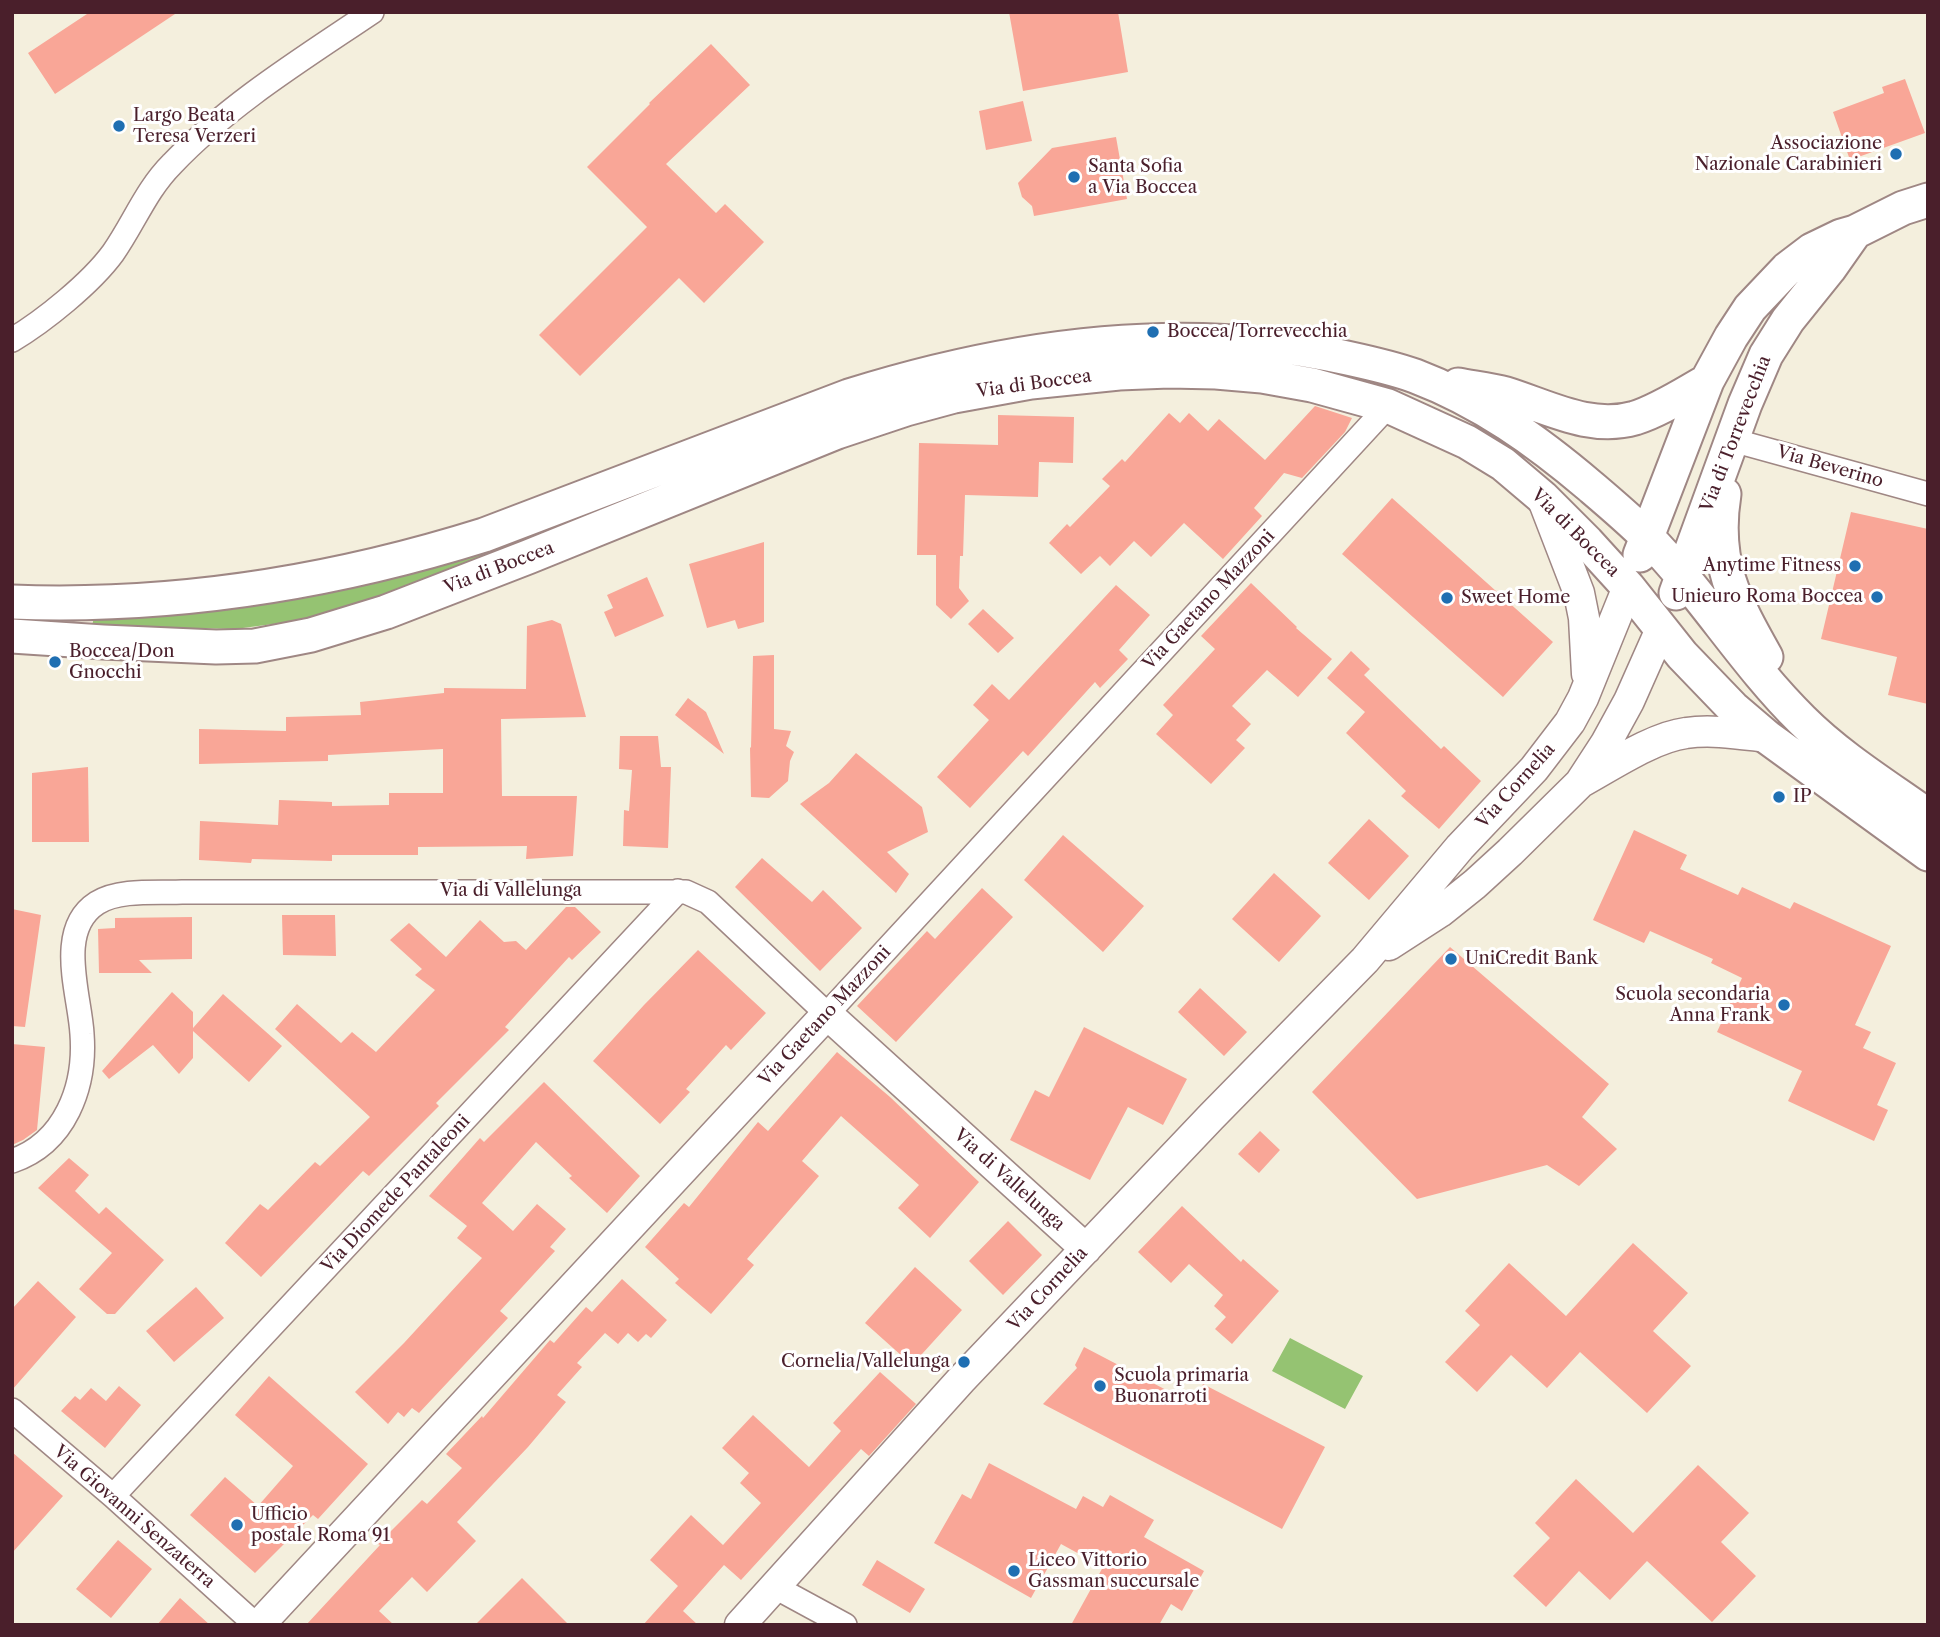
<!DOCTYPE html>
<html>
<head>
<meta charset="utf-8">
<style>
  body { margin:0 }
  #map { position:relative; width:1940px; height:1637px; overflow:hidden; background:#f4efdd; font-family:"Libre Caslon Text",serif }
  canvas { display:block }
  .frame { position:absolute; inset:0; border:14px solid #4a1f2b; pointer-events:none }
</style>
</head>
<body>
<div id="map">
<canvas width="1940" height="1637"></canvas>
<div class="frame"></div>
</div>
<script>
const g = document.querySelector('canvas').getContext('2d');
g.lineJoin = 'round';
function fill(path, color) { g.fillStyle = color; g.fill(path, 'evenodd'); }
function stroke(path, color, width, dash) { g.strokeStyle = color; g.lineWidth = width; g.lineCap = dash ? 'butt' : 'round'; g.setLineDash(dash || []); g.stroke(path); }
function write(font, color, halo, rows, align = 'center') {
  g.font = font + ' "Libre Caslon Text",serif'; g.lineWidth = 6; g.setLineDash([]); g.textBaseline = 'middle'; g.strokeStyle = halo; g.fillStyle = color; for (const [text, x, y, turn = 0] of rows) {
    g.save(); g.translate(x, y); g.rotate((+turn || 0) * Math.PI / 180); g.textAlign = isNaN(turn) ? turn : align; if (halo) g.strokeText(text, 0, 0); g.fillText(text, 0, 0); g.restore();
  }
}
fill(new Path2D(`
  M550,529L351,609L304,620L235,629L92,626L94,617C146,615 198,615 249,607C352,591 451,560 550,529Z
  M1290,1338L1363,1376L1345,1409L1272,1371Z`), '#95c372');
fill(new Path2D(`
  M90,12H178L55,94L28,53Z
  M1009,12H1118L1128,72L1023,91Z
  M711,44L750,85L666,164L716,213L725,204L764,242L704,303L679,278L580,376L539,335L647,227L587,167L650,104L649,103Z
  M1905,79L1925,133L1850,160L1833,112L1884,93L1882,87Z
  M1023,101L1032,141L986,150L979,111Z
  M1116,137L1127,199L1034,216L1032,206L1022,197L1018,183L1052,148Z
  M1315,406L1352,418L1345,432L1302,478L1284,473L1254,508L1262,516L1223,559L1184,523L1151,557L1134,541L1110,566L1100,556L1081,574L1049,543L1067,524L1070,527L1110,486L1102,479L1122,459L1125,462L1169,413L1180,423L1189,413L1208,431L1219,419L1265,460Z
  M998,415L1074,417L1073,463L1039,462L1038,497L965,495L963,556H960L959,588L969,601L951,619L936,605V555H917L919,443L998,445Z
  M1392,498L1553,642L1503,697L1342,554Z
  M1851,512L1928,529V704L1888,695L1897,657L1821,639Z
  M764,542V622L738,629L735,620L707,628L689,564Z
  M647,577L664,616L615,637L604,612L613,608L607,595Z
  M1251,583L1297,627L1296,628L1332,659L1298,697L1267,670L1232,706L1251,724L1236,740L1245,748L1211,784L1156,734L1173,715L1163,705L1215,649L1201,636Z
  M1116,585L1150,615L1119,650L1128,659L1100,688L1095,682L1028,756L1023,751L970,808L937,777L989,720L973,705L992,684L1009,700Z
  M983,609L1014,638L998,653L968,624Z
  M552,620L561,624L586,717L501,719L502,796H577L573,856L526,859L527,846L418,847V855H332V861L252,859L251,863L199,860L200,821L278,825L279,800L332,802V806L389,805V793H443V749L328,755V761L199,764V729L286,731V717L361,715L360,702L444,693V688L526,689L527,626Z
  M1351,651L1370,669L1364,675L1441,749L1444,746L1481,781L1439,829L1401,796L1406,791L1346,733L1365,712L1327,678Z
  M774,655V729L791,731L786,746L794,752L790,761L788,781L769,798L751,797L750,747L751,748L753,656Z
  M688,698L706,712L724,754L675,715Z
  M620,736H658L661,767H671L668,848L623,846L624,810L629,811L632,770L619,769Z
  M856,753L922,807L928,832L887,852L909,874L896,893L800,804L829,783Z
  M88,767L89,842H32V773Z
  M1369,819L1409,856L1369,900L1328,863Z
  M1634,830L1687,855L1680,869L1738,895L1742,887L1790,909L1794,902L1891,946L1855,1025L1871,1032L1863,1048L1896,1063L1877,1105L1888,1110L1874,1141L1788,1101L1802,1071L1717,1032L1742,978L1711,963L1713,959L1650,931L1644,943L1593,920Z
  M1063,835L1144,906L1103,952L1024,880Z
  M762,858L812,902L823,890L862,928L820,971L735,887Z
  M1274,873L1321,916L1279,962L1232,919Z
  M982,888L1013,917L896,1042L857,1006L927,931L935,939Z
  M566,907H575L601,932L572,960L569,957L505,1027L509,1030L436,1103L439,1106L369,1176L363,1171L261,1277L225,1243L260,1204L268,1210L315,1162L320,1166L370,1117L275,1029L297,1004L341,1043L352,1032L376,1052L435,990L415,975L422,969L390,940L409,923L446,957L480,920L504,942L516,941L526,950Z
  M12,909L41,915L25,1027L12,1026Z
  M282,915H335L336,956L283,955Z
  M192,917V959L139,960L152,973H99L98,929L115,928V918Z
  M1450,947L1609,1084L1582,1117L1617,1149L1579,1186L1547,1165L1417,1199L1312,1092Z
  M698,950L766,1013L731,1050L726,1045L686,1089L690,1092L660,1124L593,1061L644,1005Z
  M1200,988L1247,1032L1224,1056L1178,1012Z
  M172,992L193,1012V1028L223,994L282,1046L249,1082L193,1031V1058L179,1074L153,1045L109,1079L102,1071Z
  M1084,1027L1187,1079L1163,1125L1128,1107L1090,1180L1010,1140L1035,1090L1049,1097Z
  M12,1044L45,1047L37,1130L23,1140L12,1145Z
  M837,1052L890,1097L979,1182L930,1238L898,1208L919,1185L841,1116L802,1161L819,1176L747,1259L754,1265L711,1314L675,1283L679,1279L645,1247L684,1203L689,1207L758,1122L768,1131Z
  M544,1082L640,1176L607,1213L569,1178L572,1176L536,1142L482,1203L513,1231L537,1204L566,1229L550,1247L555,1251L500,1311L508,1318L419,1413L412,1408L404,1417L398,1412L388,1424L355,1392L404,1343L482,1258L457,1238L467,1226L429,1196L480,1138L484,1142Z
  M1260,1131L1280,1150L1259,1173L1238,1154Z
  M69,1158L89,1175L75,1191L99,1214L106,1207L164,1260L115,1314H107L79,1289L112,1253L38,1188Z
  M1182,1206L1241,1262L1243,1259L1279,1291L1232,1344L1215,1329L1226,1317L1214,1306L1223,1295L1189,1264L1171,1283L1138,1252Z
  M1008,1221L1042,1255L1003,1295L969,1261Z
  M1633,1243L1688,1293L1653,1331L1691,1366L1647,1413L1580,1352L1547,1388L1511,1355L1477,1392L1445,1362L1480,1325L1465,1311L1509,1263L1566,1316Z
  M915,1267L962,1310L912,1365L865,1323Z
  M622,1279L667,1320L651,1338L646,1334L638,1342L628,1333L618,1344L605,1333L577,1363L582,1367L557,1395L566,1402L528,1447L457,1522L476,1541L427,1592L412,1577L379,1611L394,1625H306L380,1545L378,1544L422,1500L427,1504L462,1468L446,1454L482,1416L483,1418L550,1340L554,1343L586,1307L592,1312Z
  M38,1281L76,1317L12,1390V1309Z
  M196,1287L224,1318L174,1362L146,1331Z
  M1084,1347L1193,1404L1203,1384L1325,1447L1282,1529L1043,1404L1077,1368L1075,1365Z
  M880,1372L916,1404L869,1456L861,1449L741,1580L724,1565L683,1611L698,1625H643L678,1586L650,1560L691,1515L723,1545L761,1503L740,1483L749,1473L722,1448L753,1415L809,1467L841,1431L833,1423Z
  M269,1376L368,1464L318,1519L313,1515L255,1573L190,1515L225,1477L258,1506L293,1466L235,1415Z
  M119,1386L141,1405L105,1448L61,1411L75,1396L80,1400L91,1388L106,1401Z
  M12,1452L63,1496L12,1553Z
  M989,1463L1076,1509L1083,1496L1103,1507L1110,1495L1154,1520L1144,1537L1204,1571L1182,1611L1171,1604L1159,1625H1071L1103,1567L1061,1544L1031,1598L934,1543L962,1494L971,1499Z
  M1698,1465L1749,1513L1721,1542L1756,1576L1712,1622L1647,1561L1610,1600L1579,1571L1546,1607L1513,1576L1550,1538L1535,1523L1576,1479L1633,1533Z
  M118,1540L152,1569L111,1618L76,1589Z
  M877,1560L925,1589L910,1613L862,1585Z
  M522,1578L569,1625H475Z
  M180,1598L210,1625H157Z`), '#f9a697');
const minor = new Path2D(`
  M12,340C44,321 91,283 113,253C134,223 146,190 172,164C229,104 304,58 372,12
  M1732,440L1928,494
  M12,1161C65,1143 86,1087 82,1034C80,995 55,930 97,903C119,889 157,893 182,892H686L708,902L827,1014L1388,406
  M12,1410L113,1496L256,1625
  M113,1496L678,891
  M775,1587L845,1625`);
const tertiary = new Path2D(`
  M1542,497L1579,593L1584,618L1587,674
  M1583,781C1612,765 1654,737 1686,733C1712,729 1741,734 1767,737
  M1389,945L1440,912L1475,884L1510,852L1580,783L1606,743L1629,701L1661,629
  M259,1625L827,1014L1086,1249
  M740,1625L961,1380L1211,1117L1365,960L1460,847L1534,769L1570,722L1583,698L1628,587`);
const secondary = new Path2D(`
  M1458,385C1474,388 1491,390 1506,394C1548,407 1590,431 1635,418C1660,410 1684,394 1707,381
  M1724,494C1713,562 1734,600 1766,657
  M1640,555L1707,381L1731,337L1750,308L1787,269L1812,250L1841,236L1855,232L1903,208L1928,200
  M1676,593L1745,404L1766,355L1788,320L1829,269L1855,232
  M12,602C172,608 331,583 484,535L849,396C1009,346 1182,321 1347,358C1370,363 1393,368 1415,376C1481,401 1537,441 1590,486C1610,503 1629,519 1647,537C1703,594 1745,664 1802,720C1839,757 1886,786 1928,816
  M12,636L103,642L216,647L255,646L311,635L386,612L528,557L837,432L906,409L954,396L1031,382L1119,373L1169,371L1216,372L1262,376L1312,385L1388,406L1467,442L1503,464L1542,497L1587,542L1628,587L1682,655L1733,708L1767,737L1928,854`);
stroke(minor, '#9f8784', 26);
stroke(tertiary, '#9f8784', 33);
stroke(secondary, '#9f8784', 37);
stroke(minor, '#fff', 23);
stroke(tertiary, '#fff', 30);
stroke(secondary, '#fff', 33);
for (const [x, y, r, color] of [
  [119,126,7,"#1f6fb2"],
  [1896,154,7,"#1f6fb2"],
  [1074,177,7,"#1f6fb2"],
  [1153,332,7,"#1f6fb2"],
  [1855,566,7,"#1f6fb2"],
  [1877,597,7,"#1f6fb2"],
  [1447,598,7,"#1f6fb2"],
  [55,662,7,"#1f6fb2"],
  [1779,797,7,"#1f6fb2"],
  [1451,959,7,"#1f6fb2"],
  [1784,1005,7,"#1f6fb2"],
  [964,1362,7,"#1f6fb2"],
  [1100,1386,7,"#1f6fb2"],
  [237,1525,7,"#1f6fb2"],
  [1014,1571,7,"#1f6fb2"]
]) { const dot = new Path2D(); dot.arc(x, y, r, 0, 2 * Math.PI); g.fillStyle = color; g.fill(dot); stroke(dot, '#fff', 2.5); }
write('18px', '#4a1f2b', '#fff', [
  ["Largo Beata",133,116],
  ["Teresa Verzeri",133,137],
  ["Associazione",1882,144,"right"],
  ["Nazionale Carabinieri",1882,165,"right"],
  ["Santa Sofia",1088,167],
  ["a Via Boccea",1088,188],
  ["Boccea/Torrevecchia",1167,332],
  ["Anytime Fitness",1841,566,"right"],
  ["Unieuro Roma Boccea",1863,597,"right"],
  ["Sweet Home",1461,598],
  ["Boccea/Don",69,652],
  ["Gnocchi",69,673],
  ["IP",1793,797],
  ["UniCredit Bank",1465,959],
  ["Scuola secondaria",1770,995,"right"],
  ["Anna Frank",1770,1016,"right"],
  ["Cornelia/Vallelunga",950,1362,"right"],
  ["Scuola primaria",1114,1376],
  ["Buonarroti",1114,1397],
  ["Ufficio",251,1515],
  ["postale Roma 91",251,1536],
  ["Liceo Vittorio",1028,1561],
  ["Gassman succursale",1028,1582]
], 'left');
write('18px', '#4a1f2b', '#fff', [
  ["Via di Boccea",1034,384,-8],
  ["Via di Torrevecchia",1736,434,-69],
  ["Via Beverino",1830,467,16],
  ["Via di Boccea",1575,533,45],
  ["Via di Boccea",499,568,-21],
  ["Via Gaetano Mazzoni",1209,600,-47],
  ["Via Cornelia",1516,786,-48],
  ["Via di Vallelunga",511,891],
  ["Via Gaetano Mazzoni",825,1016,-47],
  ["Via di Vallelunga",1009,1180,42],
  ["Via Diomede Pantaleoni",396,1194,-47],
  ["Via Cornelia",1048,1289,-47],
  ["Via Giovanni Senzaterra",134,1517,41]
]);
</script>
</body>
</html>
